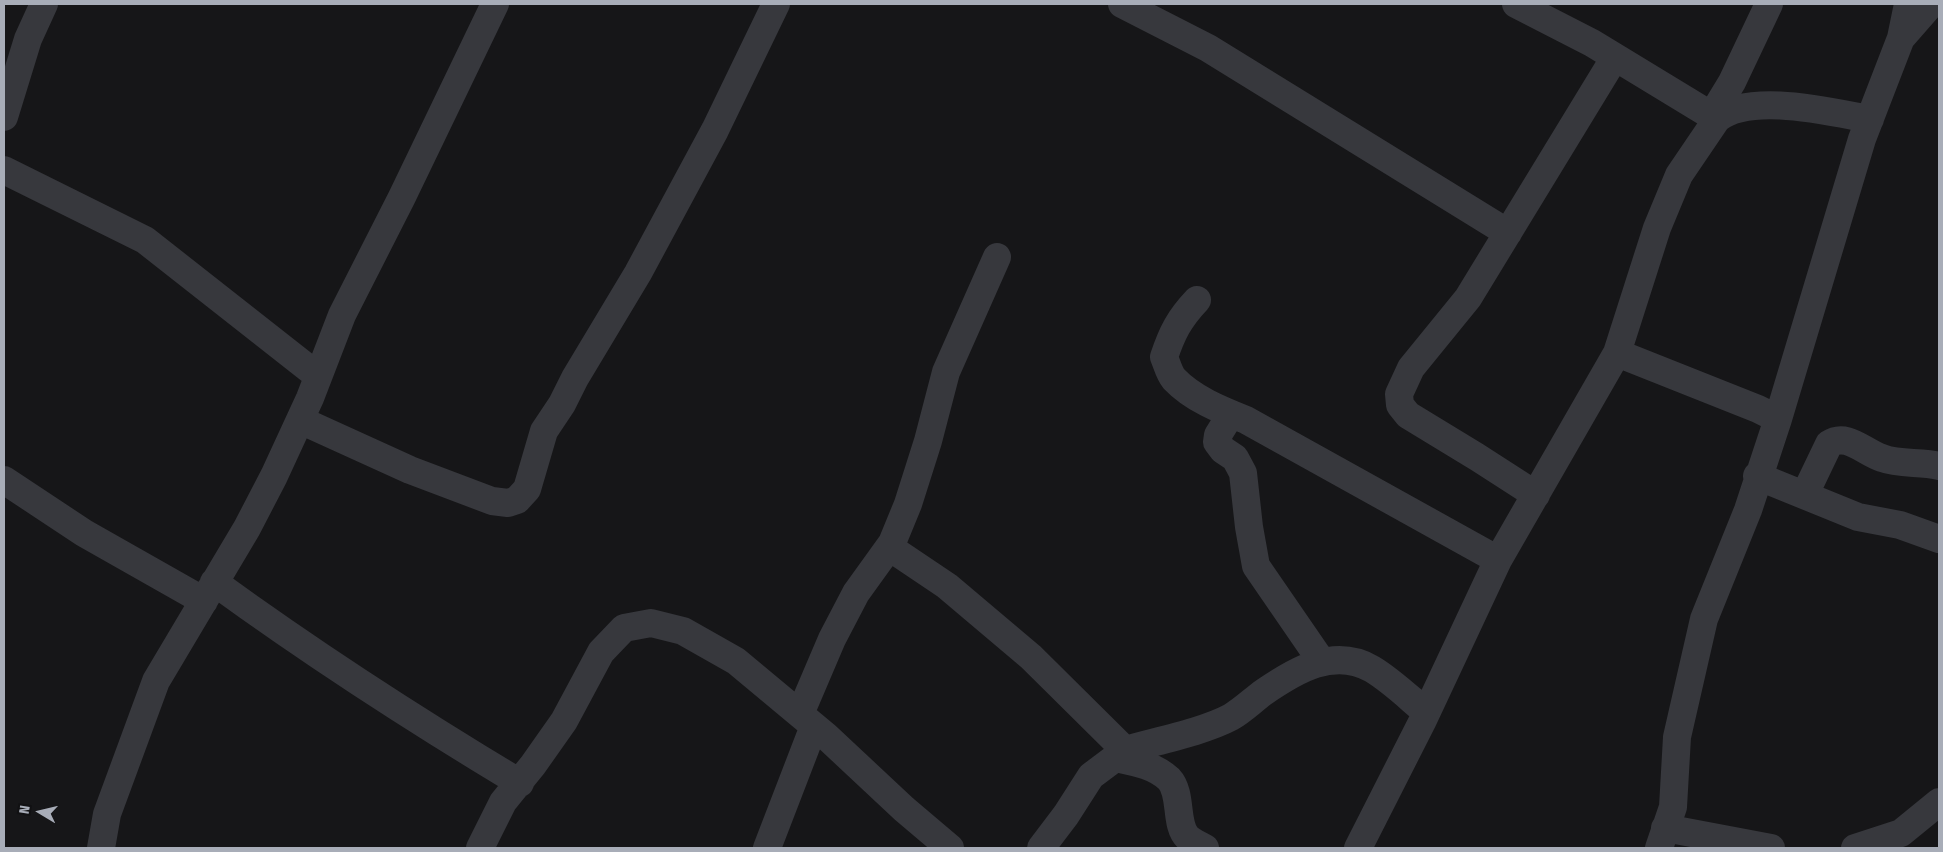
<!DOCTYPE html>
<html>
<head>
<meta charset="utf-8">
<style>
  body { margin:0 }
  #map { position:relative; width:1943px; height:852px; overflow:hidden; background:#161618; font-family:"Fira Sans Condensed",sans-serif }
  canvas { display:block }
  .frame { position:absolute; inset:0; border:5px solid #a8adb8; pointer-events:none }
  .north { position:absolute; left:15px; top:787px; width:50px; height:50px; -webkit-text-stroke:4px #111113; paint-order:stroke; rotate:279deg; font-size:14px; font-weight:700; line-height:20px; text-align:center; color:#a8adb8 }
  .north::after { content:''; display:block; margin:auto; width:18px; height:22px; background:#a8adb8; clip-path:polygon(50% 0,100% 100%,50% 72%,0 100%) }
</style>
</head>
<body>
<div id="map">
<canvas width="1943" height="852"></canvas>
<div class="frame"></div>
<div class="north">N</div>
</div>
<script>
const g = document.querySelector('canvas').getContext('2d');
g.lineJoin = 'round';
function stroke(path, color, width, dash) { g.strokeStyle = color; g.lineWidth = width; g.lineCap = dash ? 'butt' : 'round'; g.setLineDash(dash || []); g.stroke(path); }
stroke(new Path2D(`
  M1122,4L1208,48L1508,233
  M1516,4L1592,43L1717,119
  M1903,36L1931,4
  M1712,115L1732,82L1769,4
  M4,117L28,39L44,4
  M4,170L145,240L318,376
  M1197,300C1179,319 1172,333 1164,357C1167,364 1169,373 1174,379C1193,399 1221,410 1246,420L1498,560
  M1617,353L1758,409L1778,419
  M1231,414L1218,435L1217,442L1223,450L1235,458L1243,473L1249,527L1256,566L1322,662
  M300,420L410,470L492,501L508,503L517,500L527,489L544,431L562,404L575,378L638,273L715,130L776,4
  M1757,476L1858,517L1900,525L1939,539
  M4,480L84,533L204,601
  M1805,494L1829,444C1847,432 1865,453 1882,458C1900,465 1921,461 1939,466
  M1536,495L1477,457L1408,415L1400,405L1399,394L1411,368L1468,298L1615,57
  M889,547L947,586L1031,657L1138,763
  M214,582C313,654 415,720 520,783
  M800,714L832,639L856,593L892,543L908,504L928,441L946,372L997,257
  M1125,750C1156,741 1203,732 1231,717C1243,710 1253,700 1264,692C1296,670 1334,647 1372,669C1392,681 1409,698 1426,712
  M1665,828L1771,848
  M101,848L107,814L156,681L247,528L274,476L310,398L342,315L402,197L495,4
  M480,848L503,802L533,765L564,721L601,652L624,628L651,623L683,631L736,661L826,736L904,809L950,848
  M767,848L814,726
  M1041,848L1066,815L1091,776L1115,758C1134,762 1154,765 1169,779C1183,794 1174,825 1188,838C1193,842 1199,845 1205,848
  M1358,848L1422,722L1498,560L1617,353L1657,228L1679,175L1717,119C1750,92 1830,112 1870,119
  M1659,848L1673,807L1677,737L1704,619L1748,510L1778,419L1862,139L1901,38L1908,4
  M1855,848L1901,833L1939,802`), '#37383d', 28);
</script>
</body>
</html>
